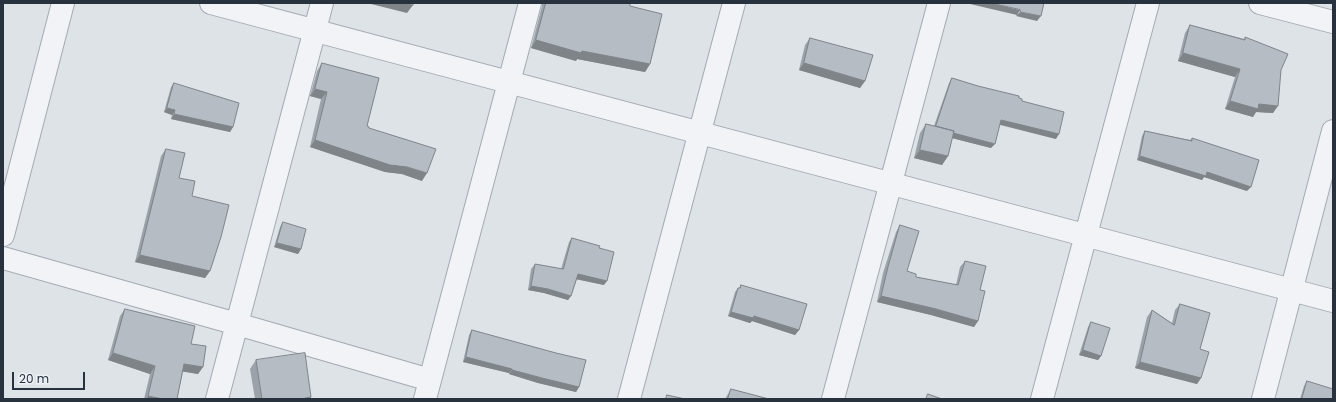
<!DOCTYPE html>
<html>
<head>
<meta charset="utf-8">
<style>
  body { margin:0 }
  #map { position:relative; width:1336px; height:402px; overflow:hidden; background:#dee3e8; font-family:Poppins,sans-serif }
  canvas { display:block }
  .frame { position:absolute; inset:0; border:4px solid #27323e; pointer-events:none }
  .scale { position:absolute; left:12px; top:372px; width:73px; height:18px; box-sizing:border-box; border:2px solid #27323e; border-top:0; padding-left:5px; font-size:12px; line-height:14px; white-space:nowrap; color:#27323e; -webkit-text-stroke:3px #edf1f5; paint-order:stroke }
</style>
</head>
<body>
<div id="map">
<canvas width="1336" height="402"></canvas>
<div class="frame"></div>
<div class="scale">20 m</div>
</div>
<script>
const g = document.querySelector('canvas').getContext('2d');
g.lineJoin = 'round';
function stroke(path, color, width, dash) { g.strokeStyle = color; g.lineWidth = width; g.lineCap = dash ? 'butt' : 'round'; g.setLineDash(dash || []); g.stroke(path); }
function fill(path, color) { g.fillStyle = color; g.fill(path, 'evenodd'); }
const minor = new Path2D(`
  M211,3L1333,301
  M1260,3L1333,22
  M3,258L237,324L430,380
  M217,399L322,3
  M425,399L530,3
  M629,399L734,3
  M833,399L939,3
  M1042,399L1148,3
  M1263,399L1333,131`);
const tertiary = new Path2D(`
  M3,235L63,3`);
stroke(minor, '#a3aab2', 24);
stroke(tertiary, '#a3aab2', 24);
stroke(minor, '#f1f3f6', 22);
stroke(tertiary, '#f1f3f6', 22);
fill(new Path2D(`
  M542,3H630V6L650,64L645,72L577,59L576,61L531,48L542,6Z
  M1190,25L1244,39L1245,37L1281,70L1273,113L1256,112L1253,117L1225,109L1235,77L1178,61L1185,33Z
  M810,38L865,81L860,88L799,70L805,45Z
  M322,63L367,126L422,181L402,174L385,172L310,147L321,99L310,96L317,71Z
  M952,78L978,86L1019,98L1022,101L1056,139L1000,125L991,148L952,138L948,156L942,165L914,158L920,133L926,124L934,126L949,83Z
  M174,83L233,127L230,132L171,119L172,115L164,112L171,87Z
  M1145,131L1190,140L1192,138L1247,191L1204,177L1202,180L1137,160L1142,136Z
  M166,149L179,178L192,196L210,271L205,278L135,262L161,156Z
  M283,222L301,249L298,254L274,247L280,227Z
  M900,225L907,271L916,277L956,285L960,267L965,261L980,290L978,321L974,327L931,315L877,302L883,273L896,232Z
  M572,238L599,248L604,285L577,279L571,296L568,300L544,293L528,290L531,269L535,264L561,269L569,242Z
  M741,285L799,330L795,335L752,321L750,323L728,316L735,292L738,288H739Z
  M1180,304L1200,349L1201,378L1197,384L1135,368L1147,317L1152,310L1172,323L1175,310Z
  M125,309L191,344L203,367L198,374L183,371L177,399H144L150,374L108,360L120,316Z
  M1091,322L1101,356L1098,360L1079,355L1088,327Z
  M472,330L579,387L576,392L538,383L509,374V373L463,362L469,335Z
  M256,360L311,397L310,399H255L250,369Z
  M1307,381L1333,399H1300L1304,386Z
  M731,389L769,399H725Z`), '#9ca2a9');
fill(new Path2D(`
  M367,3H405L413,5L407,13Z
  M970,3H991L1020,10L1017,15L970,4Z
  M1020,12L1041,16L1037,21L1016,16Z
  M536,40L582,51L650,64L645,72L577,59L576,61L531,48Z
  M1183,53L1240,69L1235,77L1178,61Z
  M804,63L865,81L860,88L799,70Z
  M315,89L327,92L321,99L310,96Z
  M1230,101L1259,104L1278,106L1273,113L1256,112L1253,117L1225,109Z
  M167,108L175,110L172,115L164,112Z
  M174,114L233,127L230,132L171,119Z
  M1001,120L1059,134L1056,139L998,124Z
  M935,128L995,144L991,148L932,133Z
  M315,140L407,167L427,173L422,181L402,174L385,172L310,147Z
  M920,150L948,156L942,165L914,158Z
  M1140,156L1207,172L1251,187L1247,191L1204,177L1202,180L1137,160Z
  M277,243L301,249L298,254L274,247Z
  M140,255L210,271L205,278L135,262Z
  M578,274L607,281L604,285L575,279Z
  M531,286L548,289L571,296L568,300L544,293L528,290Z
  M881,296L936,309L978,321L974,327L931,315L877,302Z
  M731,312L754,316L799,330L795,335L752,321L750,323L728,316Z
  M1083,350L1101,356L1098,360L1079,355Z
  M113,353L155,366L150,374L108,360Z
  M466,357L512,369L509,373L463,362Z
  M1140,362L1201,378L1197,384L1135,368Z
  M184,364L203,367L198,374L179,371Z
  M512,370L579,387L576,392L538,383L509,374Z
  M148,396L163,399H146Z
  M311,397L310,399H300Z`), '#7f8489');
const building = new Path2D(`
  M405,3H413V5Z
  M546,3H630V6L662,14L650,64L582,51L581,53L536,40Z
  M991,3H1044L1041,16L1020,12V10Z
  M1190,25L1245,40V37L1288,54L1281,70L1278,106L1259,104L1258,109L1230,101L1240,69L1183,53Z
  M810,38L873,55L865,81L804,63Z
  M322,63L379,78L367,126L369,127V128L436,149L427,173L407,167L390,165L315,140L327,92L315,89Z
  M952,78L978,86L1019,96V98L1022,99V101L1064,112L1059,134L1001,120L995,144L953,133L954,131L936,126Z
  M174,83L239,103L233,127L174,114L175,110L167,108Z
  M926,124L954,131L948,156L920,150Z
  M1145,131L1192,141V138L1259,160L1251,187L1207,172L1206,176L1140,156Z
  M166,149L185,153L179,178L195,181L192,196L229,205L221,237L210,271L140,255Z
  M283,222L306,229L301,249L277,243Z
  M900,225L919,231L907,271L916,274V277L958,285L965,261L986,266L980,290L985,291L978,321L936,309L881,296L888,267Z
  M572,238L600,246L599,248L614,252L607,281L578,274L571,296L548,289L531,286L535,264L563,269Z
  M741,285L807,304L799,330L754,316L753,318L731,312L738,288H740Z
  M1180,304L1210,313L1200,349L1209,352L1201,378L1140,362L1152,310L1174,325Z
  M125,309L195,326L191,344L206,346L203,367L184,364L177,399H163L148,396L155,366L113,353Z
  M1091,322L1110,328L1101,356L1083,350Z
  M472,330L556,353L586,360L579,387L542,378L512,370V369L466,357Z
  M305,353L311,397L300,399H262L256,360Z
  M1307,381L1333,389V399H1302Z
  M731,389L769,399H728Z
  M928,394L942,399H926Z
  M667,395L685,399H666Z`);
fill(building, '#b5bcc4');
stroke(building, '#7f8489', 1);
</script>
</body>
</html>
